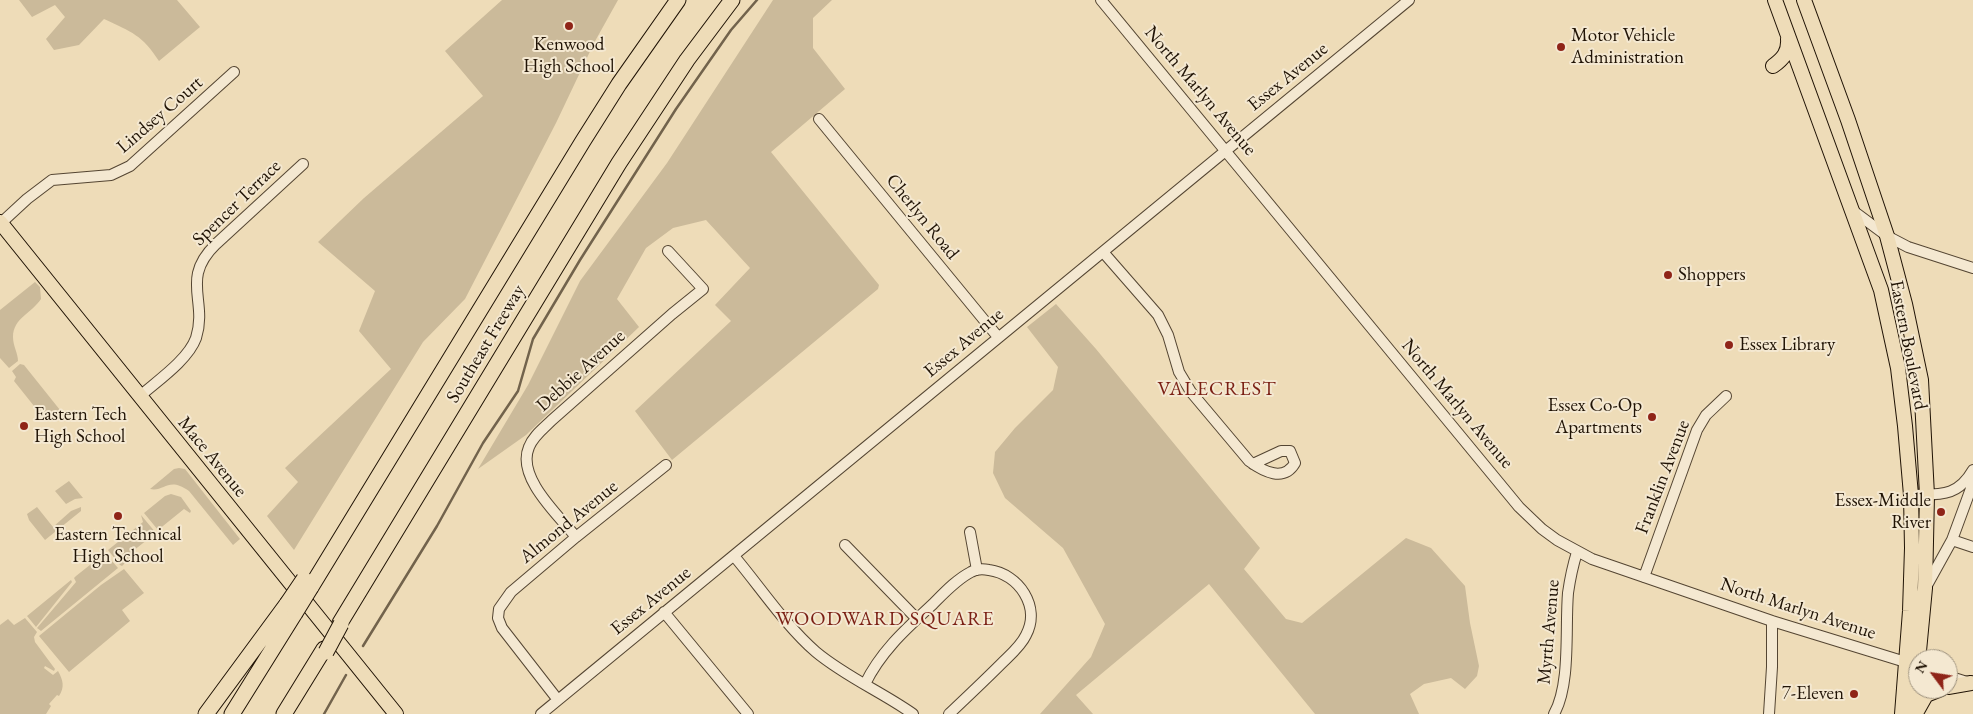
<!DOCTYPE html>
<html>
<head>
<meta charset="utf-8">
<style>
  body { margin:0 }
  #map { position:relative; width:1973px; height:714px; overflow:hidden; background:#eedcb8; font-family:"EB Garamond",serif }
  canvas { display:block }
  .north { position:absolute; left:1908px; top:649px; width:50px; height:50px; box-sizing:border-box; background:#f4e8d1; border:1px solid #9f937f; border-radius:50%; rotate:301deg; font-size:14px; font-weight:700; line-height:20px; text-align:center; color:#201305 }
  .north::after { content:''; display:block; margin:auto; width:18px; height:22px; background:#8f2418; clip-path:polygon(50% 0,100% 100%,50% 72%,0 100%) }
</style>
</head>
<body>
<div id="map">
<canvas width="1973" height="714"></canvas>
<div class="north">N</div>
</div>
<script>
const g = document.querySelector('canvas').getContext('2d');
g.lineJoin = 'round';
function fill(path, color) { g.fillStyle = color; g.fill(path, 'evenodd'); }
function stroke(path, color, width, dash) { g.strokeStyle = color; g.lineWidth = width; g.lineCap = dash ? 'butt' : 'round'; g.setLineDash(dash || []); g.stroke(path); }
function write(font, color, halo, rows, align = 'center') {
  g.font = font + ' "EB Garamond",serif'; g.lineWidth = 4; g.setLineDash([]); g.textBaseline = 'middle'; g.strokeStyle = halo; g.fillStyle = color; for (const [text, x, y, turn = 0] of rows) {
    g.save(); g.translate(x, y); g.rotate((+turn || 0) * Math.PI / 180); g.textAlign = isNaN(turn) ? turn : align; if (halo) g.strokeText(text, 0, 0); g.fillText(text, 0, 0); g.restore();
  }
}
fill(new Path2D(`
  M19,0H177L200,27L159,61C142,35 132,32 104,19L79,45L54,50L46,39L65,17L55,5L32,17Z
  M502,0H618L594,43L556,123L465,299L423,342L294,550L267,516L298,482L285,468L391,369L359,331L375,291L318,242L364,198L483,96L445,51Z
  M773,0H832L813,18V48L845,89L771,152L879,285L878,289L672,460L635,411L731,321L715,305L750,268L706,220L673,228L646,248L617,299L639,327L526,435L478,469L528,385L580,281L667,163Z
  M35,282L40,287L41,299C32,313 13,318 13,337C13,346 18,353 18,361L9,368L0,358V310Z
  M1056,304L1096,349L1260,548L1244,569L1286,619L1302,623L1406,538L1431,548L1465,586L1470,623L1479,666L1477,676L1465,689L1451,678L1424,684L1410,694L1419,714H1315L1209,584L1076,695L1093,714H1040L1091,657L1105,624L1063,548L1005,498L993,473L995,452L1015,428L1053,390L1058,367L1027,327Z
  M20,364L24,365L60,410L58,416L50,421H46L14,381L16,377L12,371Z
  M179,468L185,469L240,539L233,545L189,491C168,476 165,492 150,489L174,469Z
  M69,481L83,498L75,499L66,504L55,491Z
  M171,494L181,497L191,511L190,513L184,509L158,530L144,513L165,496Z
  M37,507L53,527L71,511L81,507V511L45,540L29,520L27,514Z
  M141,515L156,533L129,554L131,557L122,566L120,565L108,550L143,522Z
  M105,553L118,568L41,631L37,628L76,582L74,578L76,576Z
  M124,569L144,593L122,610L130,621L69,672L39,636L101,585Z
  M71,580L72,582L36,627L27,616Z
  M25,618L37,632L34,637L35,642L55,669L54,671L45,666L44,668L53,675L58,671C63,680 65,687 59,696L57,695L49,704L51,706L46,714H0V625L8,619L14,625Z`), '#cbba9a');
stroke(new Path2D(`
  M363,646L437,526L483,443L518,391L533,339L580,260L676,109L731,30L757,0
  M324,714L346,675`), '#72634c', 2.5);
const minor = new Path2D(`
  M1101,0L1519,507L1542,529L1557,540L1592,559L1772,621L1912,664
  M819,119L998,337
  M1852,210L1887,236L1908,247L1973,268
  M1,223L27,199L52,180L111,175L130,166L234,72
  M1103,252L1158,315L1168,335L1179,372L1191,392L1249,461C1264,472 1284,482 1295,463L1290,451H1281L1253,464
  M140,396C157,381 188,360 196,338C208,300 180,279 216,244L303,164
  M1911,495C1939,494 1957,498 1973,470
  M970,532L977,570
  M576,537C558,515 516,477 529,447C533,436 544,428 552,420L672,314L703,289L668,251
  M1952,540L1973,547
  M845,545L917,619
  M734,556C761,588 785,625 816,652C846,677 882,692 913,714
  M1644,577L1697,430L1706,415L1726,396
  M1926,587L1952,540L1973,483
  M664,612L748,714
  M1948,676L1970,683
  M865,684C881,651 906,629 933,604C944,593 957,579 971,572C976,569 983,569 989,570C1019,574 1041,607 1026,635C1021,646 1010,655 1001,664C984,681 967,697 949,714
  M558,700L502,628L498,618L499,609L511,592L576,537L666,465
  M541,714L1409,0
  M1554,714C1571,684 1565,628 1568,593C1570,579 1573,565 1577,552
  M1769,714L1772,667V621`);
const major = new Path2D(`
  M1775,0L1881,290L1898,368L1905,426L1911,495L1912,548L1910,611L1902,714
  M1804,0L1848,120L1887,236L1905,304L1921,380L1927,495L1925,588L1913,714
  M1773,66C1783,59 1789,52 1788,39
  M0,222L396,714
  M1948,687L1971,683
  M1916,713L1926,695L1941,689`);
const highway = new Path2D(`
  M311,587L583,141L619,84L678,0
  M340,623L619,163L687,60L732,0
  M206,714L287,604
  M232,714L295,613
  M284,714L324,649`);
stroke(minor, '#544532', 12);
stroke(major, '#201305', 16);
stroke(highway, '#201305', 17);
stroke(minor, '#f4e8d1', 10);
stroke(major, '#eedcb8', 14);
stroke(highway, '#eedcb8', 15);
const highwayBridge = new Path2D(`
  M287,604L304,579
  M295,613L311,587
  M326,652L341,624`);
stroke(highwayBridge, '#201305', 17, []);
stroke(highwayBridge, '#eedcb8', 15);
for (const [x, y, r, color] of [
  [569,26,5,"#8f2418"],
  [1561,47,5,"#8f2418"],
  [1668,275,5,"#8f2418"],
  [1729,345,5,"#8f2418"],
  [1652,417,5,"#8f2418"],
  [24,426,5,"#8f2418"],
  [1941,512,5,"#8f2418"],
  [118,516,5,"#8f2418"],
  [1854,694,5,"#8f2418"]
]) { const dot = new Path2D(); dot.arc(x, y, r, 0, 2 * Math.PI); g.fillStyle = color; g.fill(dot); stroke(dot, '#f4e8d1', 2); }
write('19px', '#201305', '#f4e8d1', [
  ["Motor Vehicle",1571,36],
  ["Administration",1571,58],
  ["Kenwood",569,45,"center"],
  ["High School",569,67,"center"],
  ["Shoppers",1678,275],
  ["Essex Library",1739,345],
  ["Essex Co-Op",1642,406,"right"],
  ["Apartments",1642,428,"right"],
  ["Eastern Tech",34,415],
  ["High School",34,437],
  ["Essex-Middle",1931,501,"right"],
  ["River",1931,523,"right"],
  ["Eastern Technical",118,535,"center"],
  ["High School",118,557,"center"],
  ["7-Eleven",1844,694,"right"]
], 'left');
write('19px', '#201305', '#f4e8d1', [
  ["Essex Avenue",1288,77,-39],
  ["North Marlyn Avenue",1200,91,50],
  ["Lindsey Court",160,115,-41],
  ["Spencer Terrace",237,203,-44],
  ["Cherlyn Road",922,217,51],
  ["Essex Avenue",964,343,-40],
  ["Southeast Freeway",486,344,-59],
  ["Eastern Boulevard",1908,345,79],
  ["Debbie Avenue",581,371,-42],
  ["North Marlyn Avenue",1457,404,50],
  ["Mace Avenue",212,457,51],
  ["Franklin Avenue",1663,477,-69],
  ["Almond Avenue",569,522,-39],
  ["Essex Avenue",651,601,-39],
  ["North Marlyn Avenue",1798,609,18],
  ["Myrth Avenue",1549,632,-85]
]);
g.letterSpacing = '1px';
write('20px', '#7a1f14', '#f4e8d1', [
  ["VALECREST",1217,390],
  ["WOODWARD SQUARE",885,620]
]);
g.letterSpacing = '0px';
</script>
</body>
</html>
